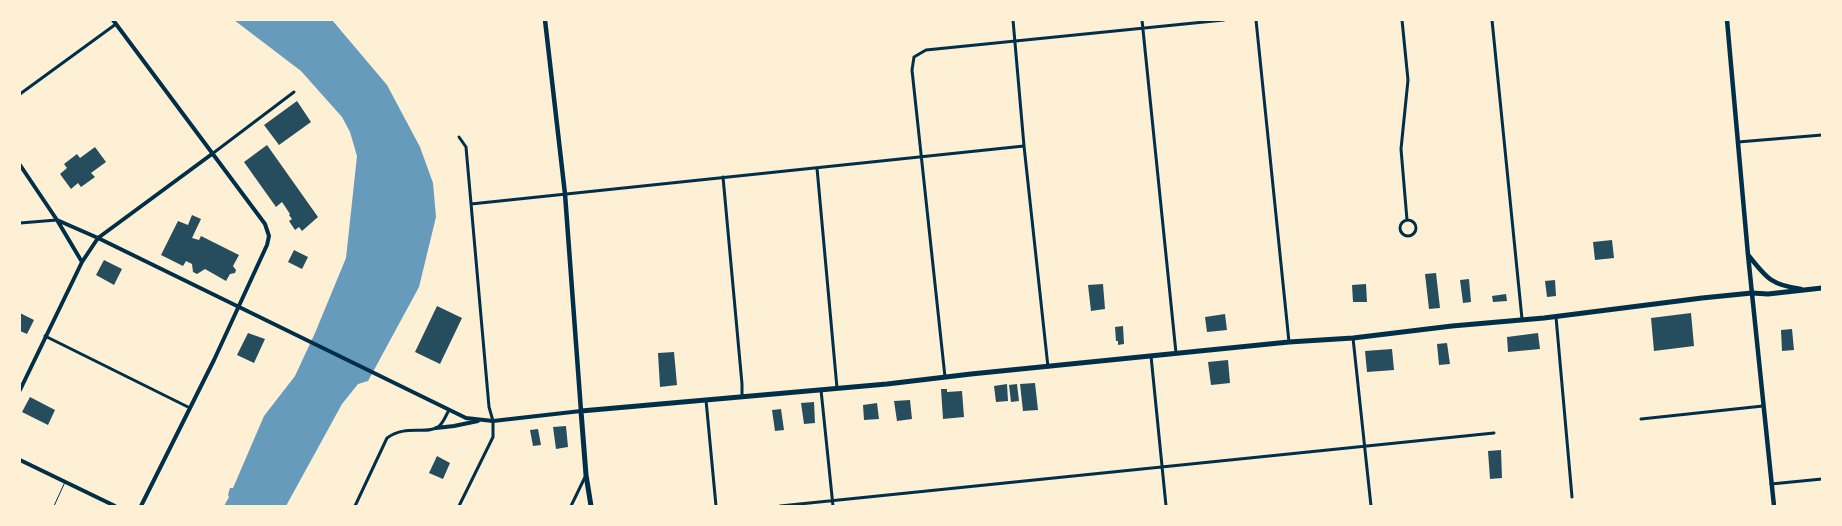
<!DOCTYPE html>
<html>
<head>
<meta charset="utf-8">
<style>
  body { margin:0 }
  #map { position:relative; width:1842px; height:526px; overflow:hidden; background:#fdf0d5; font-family:Overpass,sans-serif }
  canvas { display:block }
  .frame { position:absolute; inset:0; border:21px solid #fdf0d5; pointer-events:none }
</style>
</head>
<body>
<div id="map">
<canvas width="1842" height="526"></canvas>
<div class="frame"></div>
</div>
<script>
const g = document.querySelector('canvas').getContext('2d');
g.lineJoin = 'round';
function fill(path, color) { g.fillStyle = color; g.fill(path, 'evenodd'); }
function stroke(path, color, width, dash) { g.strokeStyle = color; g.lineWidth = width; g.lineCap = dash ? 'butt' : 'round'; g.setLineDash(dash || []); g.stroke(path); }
fill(new Path2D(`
  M234,20H332L387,85L420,147L433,183L436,217L419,287L368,381L358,384L342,404L286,506H224L229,497L228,495L230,488H233L264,416L295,376L315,333L346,258L357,156L350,132L342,117L301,71Z`), '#669bbc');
fill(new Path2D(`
  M297,101L311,122L279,145L264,125Z
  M267,145L318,217L302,231L299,227L295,230L289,221L292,219L289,215L290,214L282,202L276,207L244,162Z
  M95,147L106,162L91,173L95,177L81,187L78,183L71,189L60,174L67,168L64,164L77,154L80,158Z
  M192,215L201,219L192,238L199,240L201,236L239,255L233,266L236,270L235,273L230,274L226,281L205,269L197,274L193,272L192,264L186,261L183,266L161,255L178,221L188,225Z
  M1612,240L1614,258L1595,260L1593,242Z
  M294,250L308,257L302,269L288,262Z
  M104,260L122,269L114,285L96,275Z
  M1436,273L1440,308L1429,309L1425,274Z
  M1469,279L1471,302L1463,303L1460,280Z
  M1555,280L1556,296L1547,297L1545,281Z
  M1103,284L1105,309L1091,311L1088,285Z
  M1366,284L1367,302H1353L1352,285Z
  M1506,294L1507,301L1493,302L1492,296Z
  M437,306L462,318L440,364L415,352Z
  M20,313L34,320L27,334L20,331Z
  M1691,313L1694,346L1654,351L1651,318Z
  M1225,314L1227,330L1207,332L1205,317Z
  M1123,326L1124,344L1118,345V341H1116L1115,327Z
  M1792,329L1794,350L1782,351L1781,330Z
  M248,333L265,339L254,363L237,355Z
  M1538,333L1540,349L1508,352L1507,337Z
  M1447,343L1450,364L1439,365L1437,344Z
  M1392,349L1394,370L1367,372L1365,351Z
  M674,352L677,385L660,387L658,353Z
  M1228,360L1230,383L1211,385L1208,362Z
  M1035,383L1038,410L1023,411L1020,384Z
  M1007,384L1008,401L996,402L994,386Z
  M1017,384L1019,401L1011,402L1009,385Z
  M941,389H947V392L962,391L964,417L943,419Z
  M30,397L55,410L48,425L22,412Z
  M910,400L912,419L897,421L894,401Z
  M814,402L815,423L804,424L801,403Z
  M877,403L879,419L864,420L863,405Z
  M781,409L784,430L775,431L772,410Z
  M566,426L568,447L556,449L553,427Z
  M538,429L541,445L533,446L530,430Z
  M1501,450L1502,478L1490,479L1488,451Z
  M437,456L450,463L443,479L429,473Z`), '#264d5e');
stroke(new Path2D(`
  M54,506L65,482`), '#003049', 1);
stroke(new Path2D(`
  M1013,20L1024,146L1048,367
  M1142,20L1176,353
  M1256,20L1289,342
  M1402,20L1408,80L1401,149L1407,220
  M1492,20L1522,319
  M20,94L116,24
  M1738,142L1822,135
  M212,154L294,92
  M817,168L837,388
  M723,177L742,384V396
  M471,204L1024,146
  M1400 228a8 8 0 1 1 16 0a8 8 0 1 1-16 0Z
  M20,223L57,220
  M1556,317L1572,497
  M45,336L190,408
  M1353,338L1371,506
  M1151,356L1166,506
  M945,377L912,70L914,57L926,50L1224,20
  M821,390L833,506
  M706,400L716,506
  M1641,419L1763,406
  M1771,484L1822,479
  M355,506L387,438C406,424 426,435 438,427C443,424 446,415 449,410
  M459,506L493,437V421L489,407L466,147L459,137
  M571,506L586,475
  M780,506L1494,433`), '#003049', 3);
stroke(new Path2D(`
  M113,20L265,224L269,236L267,245L214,360L141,506
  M20,165L57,220L98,238L466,418L493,421L581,411
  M57,220L82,262
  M20,390L82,262L98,238L212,154
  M436,428L454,426L478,421
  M20,460L115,506`), '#003049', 4);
stroke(new Path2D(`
  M545,20L565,194L581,411
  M1727,20L1748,255L1774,506
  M1749,256C1767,279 1772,285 1801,289`), '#003049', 4.5);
stroke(new Path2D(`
  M591,506L586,475L581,411L887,384L971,374L1289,342L1353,338L1452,326L1544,318L1702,298L1752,293L1768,294L1822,288`), '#003049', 5);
</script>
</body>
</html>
